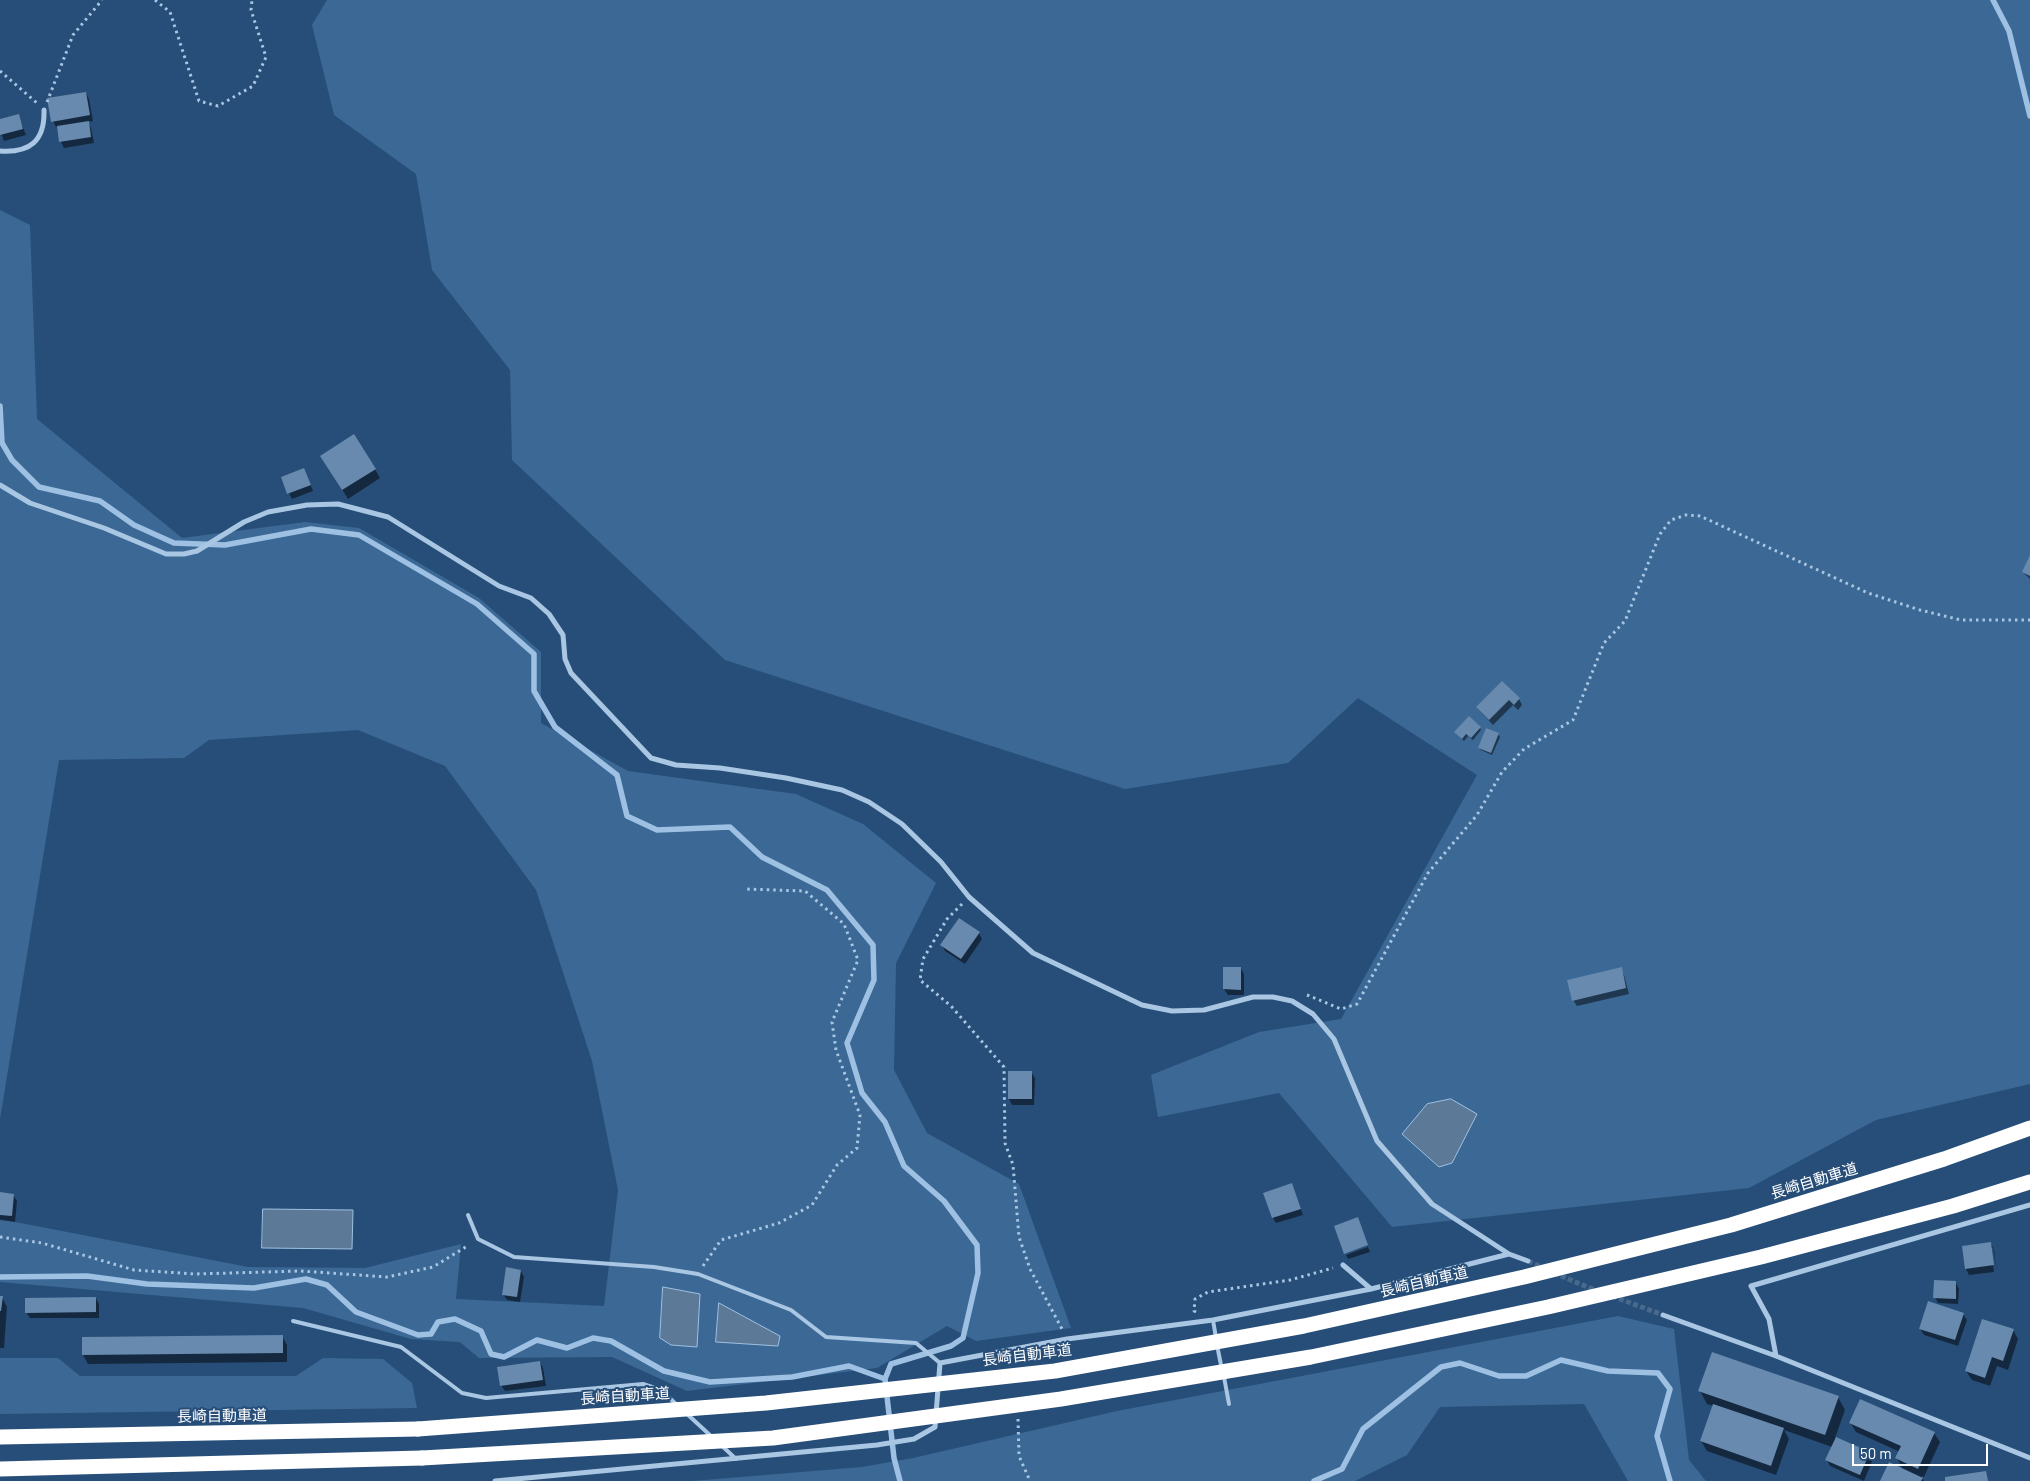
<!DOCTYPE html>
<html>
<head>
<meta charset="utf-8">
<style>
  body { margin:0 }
  #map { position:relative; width:2030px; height:1481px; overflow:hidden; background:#274e78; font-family:Barlow,sans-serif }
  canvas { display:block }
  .scale { position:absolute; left:1852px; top:1444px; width:136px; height:22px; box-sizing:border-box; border:2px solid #fff; border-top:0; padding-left:6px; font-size:15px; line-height:18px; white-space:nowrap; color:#fff; -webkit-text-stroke:4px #274e78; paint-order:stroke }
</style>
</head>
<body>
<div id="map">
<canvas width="2030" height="1481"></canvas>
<div class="scale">50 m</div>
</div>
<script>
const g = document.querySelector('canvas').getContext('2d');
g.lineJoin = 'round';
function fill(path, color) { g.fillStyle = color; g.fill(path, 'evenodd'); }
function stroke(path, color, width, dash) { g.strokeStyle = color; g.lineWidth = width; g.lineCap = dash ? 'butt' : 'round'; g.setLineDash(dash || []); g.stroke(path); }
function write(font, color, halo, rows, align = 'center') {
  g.font = font + ' Barlow,"Noto Sans JP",sans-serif'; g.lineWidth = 4; g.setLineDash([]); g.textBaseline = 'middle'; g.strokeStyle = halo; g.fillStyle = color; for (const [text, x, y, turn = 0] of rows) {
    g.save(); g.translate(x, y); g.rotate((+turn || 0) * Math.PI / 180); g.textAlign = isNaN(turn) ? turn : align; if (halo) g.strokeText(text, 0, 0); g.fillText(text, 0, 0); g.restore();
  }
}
fill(new Path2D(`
  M327,0H2030V1084L1876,1120L1749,1188L1392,1227L1279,1093L1158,1117L1151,1075L1259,1032L1341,1019L1477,775L1358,698L1288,763L1125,789L725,660L512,460L510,370L432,270L416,174L334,115L312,25Z
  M0,210L30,225L37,419L182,538L305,522L359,528L479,598L541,652V723L628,771L796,794L863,824L936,883L896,963L894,1070L927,1133L1019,1184L1071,1328L976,1341L947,1326L877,1368L687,1391L612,1357L479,1358L460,1342L411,1339L303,1308L0,1282V1219L248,1267L365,1268L461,1244L456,1299L604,1306L618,1190L592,1061L536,890L445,766L358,730L209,740L184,758L59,760L0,1119Z
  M1618,1316L1674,1329L1689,1460L1706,1481H1628L1584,1404L1440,1407L1407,1455L1355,1481H692L862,1467L913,1458L1117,1411Z
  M0,1358H58L80,1376H296L323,1358L383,1359L412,1383L417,1408L0,1414Z`), '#3b6895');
const water = new Path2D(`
  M1451,1099L1477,1114L1452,1163L1439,1167L1402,1134L1427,1104Z
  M263,1209L353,1210L352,1249L262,1248Z
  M663,1287L700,1294L697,1347L671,1345L660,1338Z
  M719,1303L780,1336L778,1346L716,1342Z`);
fill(water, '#5d7998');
stroke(water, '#9ec1e3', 1);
fill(new Path2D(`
  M86,93L89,99L93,121L88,122L91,128L94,143L64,148L61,142L58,127H56L53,121Z
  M18,115L26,135L4,141L0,131V120Z
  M327,465L375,469L380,478L348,499Z
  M307,476L313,491L292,499L289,493Z
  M2030,558V579L2023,572Z
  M1502,683L1519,699L1522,705L1518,710L1513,705L1493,725L1477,708Z
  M1480,728L1481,730L1473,740L1468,736L1464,741L1455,732Z
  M1498,734L1500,737L1492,755L1481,750L1479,748Z
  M979,933L982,939L965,964L945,951L942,945Z
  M1224,968H1241L1244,974V995H1228L1224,989Z
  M1621,969L1624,975L1629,994L1577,1006L1573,1000Z
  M1031,1072L1035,1078L1034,1105H1012L1009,1099Z
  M1292,1184L1303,1215L1276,1223L1273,1218Z
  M0,1194L13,1195L17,1201L15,1222L0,1220Z
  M1991,1244L1994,1250L1997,1271L1993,1248H1991L1994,1272L1969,1275L1966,1269Z
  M1368,1247L1370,1252L1348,1259L1346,1255Z
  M521,1271L524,1277L520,1302L507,1300L503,1294Z
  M1956,1283L1959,1289L1958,1304L1938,1303L1935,1297Z
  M0,1297H2L7,1307L4,1348H0Z
  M96,1298L99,1304V1318H30L26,1312Z
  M1963,1314L1967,1320L1958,1346L1924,1335L1920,1329Z
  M2013,1330L2018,1339L2008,1370L1997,1366L1990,1386L1972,1380L1966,1371Z
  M282,1336L287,1345V1362L88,1364L83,1355Z
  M540,1362L543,1368L546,1386L505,1391L501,1385Z
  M1700,1391L1838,1397L1845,1410L1835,1438L1870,1453L1873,1459L1864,1481L1830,1466L1827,1460L1832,1447L1784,1430L1789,1439L1776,1475L1707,1451L1701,1441L1714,1406L1707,1404Z
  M1850,1422L1934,1433L1940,1442L1924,1477L1921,1476L1924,1481H1881L1903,1470L1897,1458L1900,1452L1856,1432Z`), '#0007');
stroke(new Path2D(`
  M1993,0L2009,31L2030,116
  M0,406L2,443L12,460L39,487L100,501L134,525L174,543L225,545L311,529L359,535L477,604L534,654V691L555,727L617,775L627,816L657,830L730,827L762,857L827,890L873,945L874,980L847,1043L862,1093L885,1122L904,1166L944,1201L977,1245L978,1273L963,1338L951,1346L891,1364L885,1379L894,1458L900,1481
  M0,1277L87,1276L147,1284L254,1288L306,1279L327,1285L356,1312L418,1335L431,1334L438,1322L455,1319L481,1331L491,1354L504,1357L537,1340L567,1348L593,1338L611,1341L664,1371L710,1382L792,1377L849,1366L885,1379
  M1314,1481L1342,1469L1363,1429L1441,1367L1460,1363L1499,1376H1526L1561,1360L1608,1371L1658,1373L1670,1389L1657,1436L1670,1481`), '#9ec1e3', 5.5);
fill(new Path2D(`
  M86,92L90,115L51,122L47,98Z
  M19,114L23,129L0,135V119Z
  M89,121L91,137L59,142L57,126Z
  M354,434L376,469L342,490L320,456Z
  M304,468L311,485L287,494L281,477Z
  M2030,555V576L2022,572Z
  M1502,681L1520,698L1514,705L1509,700L1489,720L1476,707Z
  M1469,716L1481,727L1471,738L1466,734L1462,739L1454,732Z
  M1486,728L1499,733L1491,753L1478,748Z
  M959,918L980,932L961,959L940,945Z
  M1223,967H1241V990L1223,989Z
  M1622,967L1626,988L1572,1001L1567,980Z
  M1008,1071H1032V1099H1008Z
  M1292,1183L1301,1209L1272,1218L1263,1193Z
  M0,1192L14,1194L12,1216L0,1215Z
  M1358,1217L1368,1245L1344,1254L1334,1226Z
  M1991,1242L1994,1265L1965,1269L1962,1246Z
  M506,1267L521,1270L517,1297L502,1295Z
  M1934,1280L1956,1281V1299L1933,1298Z
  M0,1296H3L1,1311H0Z
  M96,1297V1312L25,1313V1298Z
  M1928,1301L1964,1313L1955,1340L1919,1329Z
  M1982,1319L2014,1329L2003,1361L1992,1357L1985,1378L1965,1371Z
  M283,1335V1353L82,1355V1337Z
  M1712,1352L1839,1396L1825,1435L1698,1391Z
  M540,1361L543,1380L500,1386L497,1367Z
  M1860,1399L1935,1432L1918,1469L1895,1458L1901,1446L1849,1423Z
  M1713,1404L1784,1428L1771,1466L1700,1441Z
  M1836,1437L1870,1452L1860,1475L1825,1460Z
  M1889,1462L1923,1478L1921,1481H1880Z
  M1986,1471L1988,1481H1945V1477Z`), '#678aae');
stroke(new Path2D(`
  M1528,1261L1544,1268
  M1554,1273L1597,1291
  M1612,1296L1663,1315`), '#47698c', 5, [5, 2.5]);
stroke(new Path2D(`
  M155,0L170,12L199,101L218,106L253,86L266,57L251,10L252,0
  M0,71L37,103
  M47,102L73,35L102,0
  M962,904L947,919L923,959L920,980L951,1006L1004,1067L1005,1143L1013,1165L1019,1237L1030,1269L1062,1329
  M1307,995L1341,1009L1357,1004L1428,873L1477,815L1502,772L1524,749L1573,720L1604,643L1625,621L1660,534L1671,520L1686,515L1700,516L1868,593L1920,610L1961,620H2030
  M0,1237L42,1243L134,1270L195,1274L301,1271L387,1277L433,1267L469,1245
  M703,1266L721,1240L779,1223L812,1205L837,1165L857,1148L860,1115L836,1050L832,1022L858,960L844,924L805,891L744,889
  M1196,1312L1194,1311L1195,1299L1208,1292L1290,1280L1333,1268
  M1018,1419L1019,1456L1030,1481`), '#a9c6e3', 3, [2.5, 4]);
stroke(new Path2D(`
  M468,1215L478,1239L514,1257L654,1267L698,1274L791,1310L826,1337L916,1343L940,1363
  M1213,1320L1216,1338
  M293,1321L401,1347L462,1393L486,1398L643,1384L661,1390L677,1405
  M1217,1345L1222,1370
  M1224,1377L1229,1404
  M686,1413L712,1437
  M721,1445L736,1459`), '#a9c6e3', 4);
stroke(new Path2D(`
  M0,151C30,153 45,141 44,110
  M0,485L30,503L104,528L166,554H184L197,551L244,522L268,512L307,505L338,504L388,517L499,586L531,598L549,614L563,635L565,659L571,673L651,758L676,765L720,768L786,778L842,790L869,802L902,824L941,862L969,897L1033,953L1142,1005L1172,1011L1204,1010L1253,997H1273L1292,1001L1313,1014L1334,1039L1377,1141L1432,1204L1509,1254L1528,1261
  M1343,1265L1371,1289
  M1663,1315L1776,1356L2030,1458
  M1776,1356L1769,1319L1751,1286L2030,1205
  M495,1481L877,1445L914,1439L935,1427L940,1363L1067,1339L1213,1320L1371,1289L1509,1254`), '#a9c6e3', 5);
stroke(new Path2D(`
  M0,1437L418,1429
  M0,1469L422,1458`), '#fff', 15);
stroke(new Path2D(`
  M418,1429L766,1403L1055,1371L1304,1326L1524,1277L1731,1225L1944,1159L2030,1128
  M422,1458L773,1438L1061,1399L1311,1357L1548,1307L1761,1257L1953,1206L2030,1182`), '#fff', 15);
write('15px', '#fff', '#274e78', [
  ["長崎自動車道",1814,1181,-17],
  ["長崎自動車道",1424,1282,-13],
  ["長崎自動車道",1027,1355,-7],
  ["長崎自動車道",625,1396,-4],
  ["長崎自動車道",222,1416,-1]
]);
</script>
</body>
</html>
